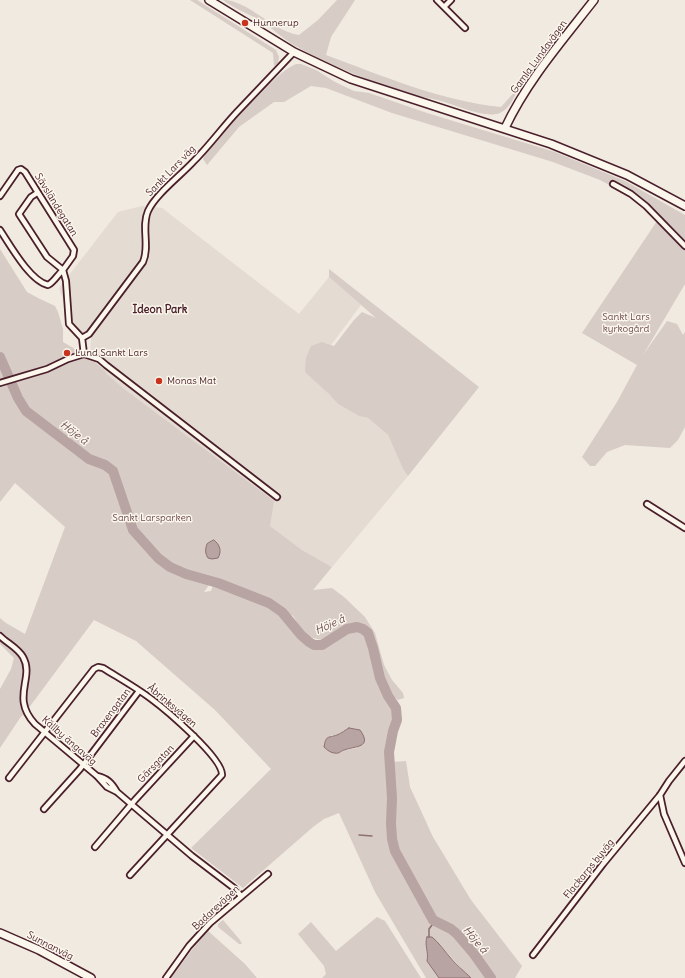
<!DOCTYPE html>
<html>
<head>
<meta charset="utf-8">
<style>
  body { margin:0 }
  canvas { display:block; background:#f0eae0 }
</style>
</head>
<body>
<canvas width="685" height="978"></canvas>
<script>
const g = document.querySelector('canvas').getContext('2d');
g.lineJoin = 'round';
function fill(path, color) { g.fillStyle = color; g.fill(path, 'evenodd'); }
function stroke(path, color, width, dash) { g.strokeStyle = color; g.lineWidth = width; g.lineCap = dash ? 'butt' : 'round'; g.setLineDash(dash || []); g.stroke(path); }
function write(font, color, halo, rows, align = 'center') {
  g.font = font + ' Delius,sans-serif'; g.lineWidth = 3; g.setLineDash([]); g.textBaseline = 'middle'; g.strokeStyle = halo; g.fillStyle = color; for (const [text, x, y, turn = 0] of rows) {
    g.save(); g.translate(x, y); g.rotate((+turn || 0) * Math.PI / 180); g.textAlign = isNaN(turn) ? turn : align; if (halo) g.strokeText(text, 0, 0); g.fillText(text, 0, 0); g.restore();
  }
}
fill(new Path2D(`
  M142,206L162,208L299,314L329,277L361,305L331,345L322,342L328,393L338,404L359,416L368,418L388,435L403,469L408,476L332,567L302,550L270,526L90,358L91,338L71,324L59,288L118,212Z`), '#e4dbd2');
fill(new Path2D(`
  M190,0H197L276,50L279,57L278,63L274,66L273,53Z
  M223,0C249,0 271,31 299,35L318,20L337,0H355L331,37L326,55C383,76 441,101 501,107L519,87C514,96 511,108 500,113C485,119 456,105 441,101C431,98 419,97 409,94C369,81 329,65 292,44C281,37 273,29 263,22C250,14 236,10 223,0Z
  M296,64H301L316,70L335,82L354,91L369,93L427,113L555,152L625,181L685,215V241L672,227L630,189L629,195L600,180L553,162L392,113L326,88L311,86L284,102H274L239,127L207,165L203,159L205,154C223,134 240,113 260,94C271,83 281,71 296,64Z
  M657,221L685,250V284L643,355L667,321L677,324L683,335L685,332V427L678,440L670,448L625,445L607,452L595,466H590L582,457L617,402L637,365L582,333Z
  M0,249L27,292L38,298L55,306L58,312L63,329V342L90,358L105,371L107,374L124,389L274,501L270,526L302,550L332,567L313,590L332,588L344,597L365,617L375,633L384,665L392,680L403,693L404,698L398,700L391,695L385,684L371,631C352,614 339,629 323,640C315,639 304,636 300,629C297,624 296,619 292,615L291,616L272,600L212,581L204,592L211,591L213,585C231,590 268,604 282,616C292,625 296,639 308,645C329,655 337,628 358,631C361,631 364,632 365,635C374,648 372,665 377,679C381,692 393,704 394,717C395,722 391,727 390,732C389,739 387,746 386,753L392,762L406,761L410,787L433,837L471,900L522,966L515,978H471C457,965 446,950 432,937H427C424,945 429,952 427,961L439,978H426L375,892L339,813L324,819L313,827L243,888L191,848L271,769L215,710L136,641L94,620L28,709L20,718L0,748V689L11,669L14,658L0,644V618L6,623L25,634L65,527L15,483L0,502ZM349,728L356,729L357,748L345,750L340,753L331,735H336Z
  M329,269L479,387L408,476L403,469L388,435L368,418L359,416L338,404L328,393L305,372L306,358L311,346L322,342L334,346L354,320L362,312L376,318L329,277Z
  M377,917L385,921L421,978H322L326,974L324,966L298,934L311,922L336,951Z
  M223,920L240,940L242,944H239L218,927V924Z
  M207,930L245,964L257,978H171Z`), '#d8ccc6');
const water = new Path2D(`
  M214,540C220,545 222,551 218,558L212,559L208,558C205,553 205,550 207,544Z
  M349,728L360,730C373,748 355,746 344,750C341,751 339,754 335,753C331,753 327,750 324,747C326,735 328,738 337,735C342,733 345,730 349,728Z
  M427,937H432C439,943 443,949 449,956C455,964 464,971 471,978H439L427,961C429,952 424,945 427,937Z`);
fill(water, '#b8a4a2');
stroke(water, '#8c6f72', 1);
stroke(new Path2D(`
  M359,835L372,836
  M429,937V929L435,921`), '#8c6f72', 1.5);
stroke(new Path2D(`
  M0,357L18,398L26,411L89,459L105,465L113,471L133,530L158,558L170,567L186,574L218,583L269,603L282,612L301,635L309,642L314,645H322L347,629L357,627L363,629L368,633L373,648L380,678L388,696L396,708L397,720L393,731L389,752L392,798L391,823L392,839L395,851L433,920L451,929L457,934L474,954L491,978`), '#b8a4a2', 10);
const street = new Path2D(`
  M437,0L465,28
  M444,7L451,0
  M613,184L631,194L646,206L685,246
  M0,196L18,170L21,169L25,172L74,250L73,256L63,270L66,281L69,324L82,338L84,354L68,359L47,369L0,383
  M0,230C10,245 30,281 48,285C54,282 58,274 63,270L47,257L19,214L31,197L37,193
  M82,338L89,334L143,262C150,246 141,227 148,211C155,195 180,176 193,162C209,146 222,128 237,112C256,92 275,72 294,52
  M84,354L99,359L106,365L277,497
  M647,504L685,528
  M0,636C7,643 18,648 23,657C35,678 10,697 35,724L97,776L107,787L117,792L192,856L234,888L241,896
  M97,776C107,778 112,783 117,792
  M9,778L94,669L98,667L103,668C119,678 135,687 150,698C165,709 223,758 222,775L130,875
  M660,795L664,814L685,863
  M44,809L80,769L139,691
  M95,847L135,800L194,736
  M533,955L603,864L660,795L669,781L685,761
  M166,978L189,946L210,923L268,874`);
const secondary = new Path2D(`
  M209,0L294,52L351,79L551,144L627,175L685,206
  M505,128C527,81 562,41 594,0
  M0,933L39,950L91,978`);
stroke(street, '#4a1f2b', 8);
stroke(secondary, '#4a1f2b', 10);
stroke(street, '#fbf7ec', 4.5);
stroke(secondary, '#fbf7ec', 7);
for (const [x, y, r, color] of [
  [245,23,4,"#c8321e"],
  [67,353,4,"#c8321e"],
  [159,381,4,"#c8321e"]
]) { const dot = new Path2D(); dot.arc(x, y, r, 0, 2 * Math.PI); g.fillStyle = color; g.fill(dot); stroke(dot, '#fbf7ec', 1.5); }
write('10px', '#4a1f2b', '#fbf7ec', [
  ["Hunnerup",253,23],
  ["Lund Sankt Lars",75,353],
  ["Monas Mat",167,381]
], 'left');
write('10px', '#4a1f2b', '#fbf7ec', [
  ["Gamla Lundavägen",539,57,-54],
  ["Sankt Lars väg",171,171,-46],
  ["Sävsländegatan",56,205,58],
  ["Åbrinksvägen",172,706,40],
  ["Braxengatan",111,713,-53],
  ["Källby ängaväg",69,741,41],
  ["Gärsgatan",156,764,-47],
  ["Flackarps byväg",589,869,-51],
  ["Badarevägen",216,908,-43],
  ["Sunnanväg",50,946,27]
]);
write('10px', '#6e4a52', '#fbf7ec', [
  ["Sankt Lars",626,317],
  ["kyrkogård",626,329],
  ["Sankt Larsparken",152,518]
]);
write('bold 11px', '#4a1f2b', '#fbf7ec', [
  ["Ideon Park",160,310]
]);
write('italic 11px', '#704e55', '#fbf7ec', [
  ["Höje å",74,433,37],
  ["Höje å",330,625,-24],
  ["Höje å",475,940,50]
]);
</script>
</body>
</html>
